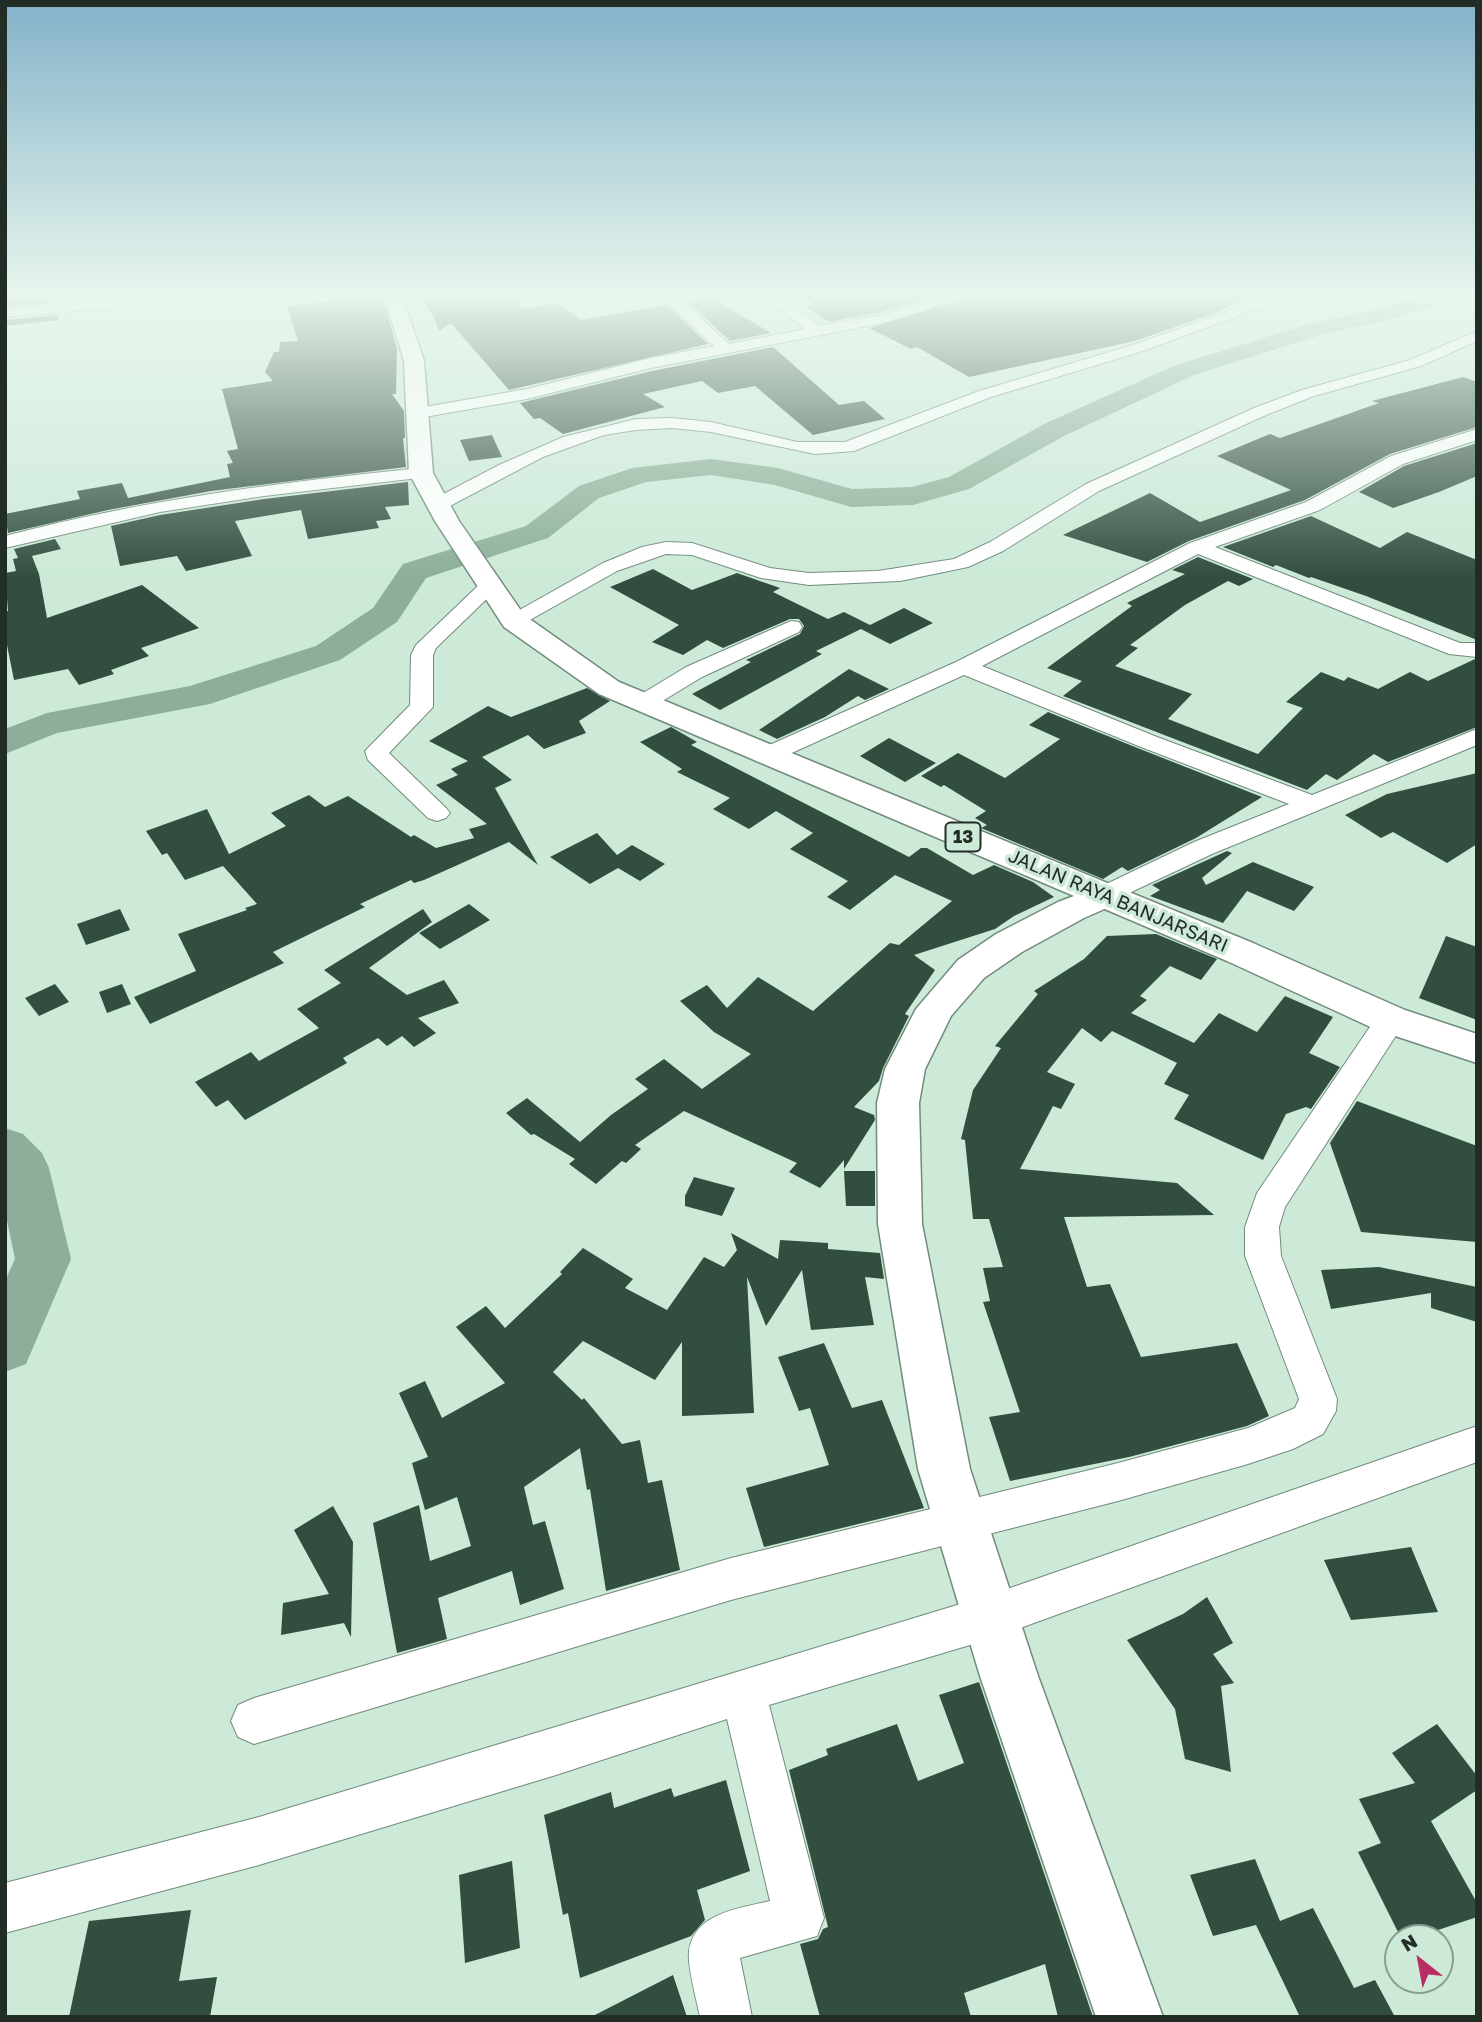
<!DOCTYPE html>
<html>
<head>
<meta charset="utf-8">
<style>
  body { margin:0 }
  #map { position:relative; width:1482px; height:2022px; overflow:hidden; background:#cdead8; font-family:"Golos Text",sans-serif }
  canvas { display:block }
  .frame { position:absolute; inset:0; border:7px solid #222d26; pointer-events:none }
  .north { position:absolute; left:1384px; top:1924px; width:70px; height:70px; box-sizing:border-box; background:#cdead8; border:2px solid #899e91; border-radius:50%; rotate:329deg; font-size:19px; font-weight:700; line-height:28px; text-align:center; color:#222d26 }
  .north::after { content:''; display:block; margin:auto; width:24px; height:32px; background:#b92d64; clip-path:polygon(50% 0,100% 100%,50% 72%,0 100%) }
</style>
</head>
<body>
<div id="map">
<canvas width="1482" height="2022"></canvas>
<div class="frame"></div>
<div class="north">N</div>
</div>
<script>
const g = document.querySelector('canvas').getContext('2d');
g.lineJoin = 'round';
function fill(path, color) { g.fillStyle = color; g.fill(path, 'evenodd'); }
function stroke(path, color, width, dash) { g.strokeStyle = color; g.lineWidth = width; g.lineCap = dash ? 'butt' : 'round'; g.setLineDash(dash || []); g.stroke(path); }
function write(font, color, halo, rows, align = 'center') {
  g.font = font + ' "Golos Text",sans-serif'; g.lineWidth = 7; g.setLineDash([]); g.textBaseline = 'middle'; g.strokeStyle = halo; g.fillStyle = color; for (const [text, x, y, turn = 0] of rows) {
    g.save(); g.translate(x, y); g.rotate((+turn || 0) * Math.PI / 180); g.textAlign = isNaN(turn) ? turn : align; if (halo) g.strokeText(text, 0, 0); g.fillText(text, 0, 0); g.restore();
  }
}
fill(new Path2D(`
  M1418,295H1452L1449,300L1395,318L1321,335L1194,375L1064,436L969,489L913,505L851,507L775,485L711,475L646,482L599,498L548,538L426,578L397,622L340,660L210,704L57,733L5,754V729L47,713L190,686L316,646L373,608L403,564L526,526L579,486L632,468L711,459L778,468L852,489L912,487L949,477L1044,424L1176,365L1306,325L1380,308Z
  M5,1128L23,1134L42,1153L49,1168L71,1259L26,1364L5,1372V1281L15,1259L5,1211Z`), '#8dae9a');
fill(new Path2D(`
  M5,295H46L50,303L5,306Z
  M382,295L397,349L396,394H392L404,411L405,438H403L406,467L211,491L108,510L8,533L5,514L80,499L77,491L122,483L128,498L230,477L227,464L233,463L227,451L238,449L222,389L273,381L265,372L274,352H279L280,342L298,341L287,306Z
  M432,295H520V309L558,303L581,320L667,305L708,344L509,390L451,323L439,331L434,317L421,299L433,297Z
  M800,295H941L880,312L829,322L805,306L815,305Z
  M976,295H1250L1215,313L1135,341L969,377L917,347L911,349L869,328Z
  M712,298L771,333L730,341L688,302Z
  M57,315L59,320L5,326V320Z
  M773,347L839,405L864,401L885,419L813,435L755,386L718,393L702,381L643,394L665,407L563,434L540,418L534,419L520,403L652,371Z
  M1463,377L1477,382V427L1390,454L1305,500L1189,541L1147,562L1063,535L1150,493L1200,522L1291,490L1217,456L1270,434L1280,438L1379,403L1372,401Z
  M492,435L502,457L469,461L460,440Z
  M1477,443V476L1439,492L1393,508L1359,492L1404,466Z
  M408,482L409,505L385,507L391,519L376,521L379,528L308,539L301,510L235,521L252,556L186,571L177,556L120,566L111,526L160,515L264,499Z
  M1311,516L1380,548L1407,532L1477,560V640L1366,596L1311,577L1309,578L1276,565L1273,567L1223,547Z
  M55,539L61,549L32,556L39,574L47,618L142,585L199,628L141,648L149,656L111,670L114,674L79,685L68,669L14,680L5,635V612L8,611L5,573L16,571L13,559L18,558L14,549Z
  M1198,557L1253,579L1239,586L1228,581L1185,605L1130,645L1138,648L1115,666L1192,694L1168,719L1258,754L1303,708L1286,702L1321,672L1344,681L1348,677L1378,689L1410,672L1428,681L1475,659L1477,727L1388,762L1374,754L1337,780L1326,774L1307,790L1063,696L1082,681L1047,668L1132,606L1127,603L1185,574L1172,570Z
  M653,569L692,590L737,573L780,588L773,592L828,619L844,612L870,625L904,608L933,623L890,644L861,629L816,651L822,654L720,710L692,694L751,662L746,660L800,634L804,626L799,619H790L723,648L707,640L683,655L652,642L679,625L610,587Z
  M849,669L889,689L865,700L858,696L825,717L777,739L759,730Z
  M587,688L610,701L579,721L586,733L544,749L528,735L482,757L512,780L495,788L538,865L509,842L424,880L414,883L411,880L360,904L365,907L273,952L284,963L150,1024L134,997L196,971L178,934L247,910L245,908L257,904L223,866L185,880L167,853L162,855L146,831L207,809L229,854L286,826L271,813L309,795L325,807L348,796L411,837L414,835L436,848L474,838L469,829L487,824L436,785L458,775L451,769L468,761L429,741L488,706L511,717Z
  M1048,712L1140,749L1262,797L1196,838L1128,871L1122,867L1103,879L981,828L987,825L975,818L986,811L944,785L941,787L921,776L958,753L1005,778L1060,739L1029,725Z
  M671,727L697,742L691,745L909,857L921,848H927L973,875L994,865L1033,882L1054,897L1014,916L995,929L914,955L935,970L905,1014L909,1016L883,1068L879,1081L854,1107L874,1115L875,1120L844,1169V1160L820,1188L789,1172L797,1163L684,1111L635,1145L641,1149L626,1163L622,1161L596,1184L569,1164L575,1159L534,1134L531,1135L506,1113L527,1098L580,1142L611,1115L648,1089L635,1079L664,1059L702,1089L751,1054L714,1032L680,1001L707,985L727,1008L758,977L813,1011L890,943L899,945L952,901L895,875L850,910L827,897L848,881L790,849L813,833L776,811L749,829L713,809L730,798L677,772L682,769L640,742Z
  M889,738L936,763L905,782L860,756Z
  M1477,773V844L1447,863L1393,832L1381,838L1345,815L1387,794Z
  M597,833L617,855L632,845L665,864L640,881L618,868L590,884L550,857Z
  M1227,851L1232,853L1202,878L1206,885L1253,862L1314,887L1294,911L1247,891L1223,923L1150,896L1160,890L1152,885Z
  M469,904L490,920L440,949L419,933Z
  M120,909L130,930L86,945L77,924Z
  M423,909L432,922L369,968L407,995L444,980L459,1003L418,1018L436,1033L414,1047L402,1036L387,1046L378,1038L343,1058L347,1063L245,1120L228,1100L216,1107L195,1082L251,1052L259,1061L319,1028L297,1009L341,983L324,970Z
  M1156,934L1217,959L1201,980L1170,966L1140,996L1147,1000L1131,1013L1194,1043L1219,1013L1257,1032L1285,996L1333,1017L1309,1053L1340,1067L1311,1109L1306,1107L1286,1114L1263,1160L1174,1119L1189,1095L1164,1084L1177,1063L1112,1031L1101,1042L1082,1028L1047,1072L1075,1084L1061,1109L1053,1106L1020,1169L1177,1183L1214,1215L1064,1217L1087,1287L1110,1284L1141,1357L1237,1343L1269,1416L1247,1426L1129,1457L1010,1481L989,1417L1020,1412L983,1302L990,1301L983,1268L1003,1267L989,1219H973L965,1140L961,1139L973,1090L1001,1048L995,1046L1038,994L1034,991L1084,959L1107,936Z
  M1446,936L1477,947V1020L1419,998Z
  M55,984L69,1002L39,1016L25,998Z
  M122,984L131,1004L107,1013L99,992Z
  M1357,1101L1477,1146V1242L1361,1232L1330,1143Z
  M844,1171H875V1206H846Z
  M694,1177L735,1188L722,1216L685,1206V1196Z
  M731,1233L778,1259L780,1240L828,1243V1249L880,1253L884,1279L865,1277L874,1325L811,1330L802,1270L766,1326L747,1277L754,1413L682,1416V1342L655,1380L583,1341L553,1372L582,1400L584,1398L622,1444L640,1440L648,1483L662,1480L680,1570L606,1591L590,1489L587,1490L580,1448L524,1487L533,1525L545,1521L564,1589L520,1605L512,1571L438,1598L447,1639L397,1653L373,1523L419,1505L430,1561L471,1546L457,1497L425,1510L412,1463L428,1457L399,1393L425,1381L442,1418L505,1383L456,1327L486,1306L505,1328L562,1274L560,1272L583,1248L633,1279L625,1288L667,1310L704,1257L724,1267L737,1250Z
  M1379,1267L1477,1287V1322L1431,1308V1293L1331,1309L1321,1270Z
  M824,1343L852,1408L882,1400L924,1508L764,1547L746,1488L829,1465L810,1408L799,1411L778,1357Z
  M333,1506L353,1542L351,1637L344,1623L281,1635L283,1603L329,1594L294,1530Z
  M1411,1547L1438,1612L1351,1620L1324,1560Z
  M1207,1597L1233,1643L1213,1654L1234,1683L1221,1686L1231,1772L1185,1759L1175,1709L1127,1640L1183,1614Z
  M979,1682L1093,2017H1058L1045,1964L964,1993L971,2017H820L800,1944L818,1939L823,1929L828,1927L789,1770L828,1755L826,1749L897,1724L918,1781L964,1763L939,1695Z
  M1437,1724L1477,1776V1790L1431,1821L1477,1903V1917L1414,1938H1401L1358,1852L1381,1843L1359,1799L1415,1783L1392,1753Z
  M726,1780L750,1871L697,1890L705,1920L691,1936L580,1978L568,1913L563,1915L544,1815L611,1792L614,1808L671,1788L674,1797Z
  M1255,1859L1280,1921L1313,1908L1354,1988L1375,1980L1395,2017H1300L1256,1925L1213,1936L1190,1875Z
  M512,1861L520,1948L465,1963L459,1875Z
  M191,1910L179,1981L217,1977L210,2017H69L89,1921Z
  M673,1975L687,2017H591Z`), '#314e3e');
const street = new Path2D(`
  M168,295H228L221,299L5,317V309Z
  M762,295H778L820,326L881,315L951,295H974L883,323L651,368L527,399L419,418L411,413L419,408L527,389L651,358L714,346L670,305L668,302L675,298L680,299L729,344L805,329Z
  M1274,295H1295L1143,351L991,397L854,451L815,454L711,432L672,428L636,430L604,435L543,457L446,508H432L430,504L432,500L499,465L563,437L636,419L672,418L711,422L797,442H845L979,391L1133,345Z
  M1477,331V341L1421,366L1314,396L1266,415L1099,491L1003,551L968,567L900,581L809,585L761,578L692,555L666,554L617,571L521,625H507L503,621L507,617L603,563L642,547L666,542L692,543L770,568L809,573L878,571L954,559L990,542L1086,484L1254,408L1302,390L1410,360Z
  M1477,429V440L1403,464L1320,510L1215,547L1460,643H1477V657L1449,654L1198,554L982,666L1157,737L1312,795L1477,729V745L1212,854L1106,904L1096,901L1092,895L1096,889L1194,842L1289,804L1141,747L964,675L774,761L765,763L756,761L753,756L756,751L956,662L1190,543L1306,502L1391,456Z
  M421,468L430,473L427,477L264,496L160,512L5,548V536C142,500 281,482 421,468Z
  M489,580L496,582L499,586L496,590L436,648L433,655V707L389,753L446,808L450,813L446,818L437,821L428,818L368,760L365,751L410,705L411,655L416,645L482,582Z
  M791,621L799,622L802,627L799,632L702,677L651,708H635L632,703L635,698L686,667Z
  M1391,1009L1402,1012L1406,1020L1285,1207L1279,1227L1281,1256L1337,1399L1336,1411L1323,1434L1293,1449L1248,1464L1118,1501L731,1600L254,1744L238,1737L231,1721L238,1705L254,1698L731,1558L1118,1463L1248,1428L1295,1408L1299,1399L1245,1256V1227L1257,1193L1380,1012Z
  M1477,1426V1462L990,1639L769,1705L824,1918L817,1936L740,1958L752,2017H700C697,2001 687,1966 689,1952C693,1913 740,1908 770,1901L727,1719L556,1775L259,1865L5,1933V1883L259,1817L990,1595Z`);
const secondary = new Path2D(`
  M1106,884L1118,887L1124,895L1118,903L1084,918L1022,952L984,978L951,1016L925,1069L919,1103L922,1224L970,1469L1038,1676L1163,2017H1096L980,1676L918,1469L878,1224L877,1103L885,1069L916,1009L958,960L996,934L1058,902Z`);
const highway = new Path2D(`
  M384,295H402L424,361L433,473L459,521L524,615L619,682L1253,943L1405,1010L1477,1034V1063L1377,1030L1227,961L599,694L504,627L435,521L409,473L404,361Z`);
stroke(street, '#718b7c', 2);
stroke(secondary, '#718b7c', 3);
stroke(highway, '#718b7c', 3);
fill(street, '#fff');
fill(secondary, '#fff');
fill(highway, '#fff');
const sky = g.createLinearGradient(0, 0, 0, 578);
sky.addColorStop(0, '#83b2c9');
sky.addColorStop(0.51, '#e8f6ed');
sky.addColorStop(1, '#e8f6ed00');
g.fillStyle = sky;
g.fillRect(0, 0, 1482, 578);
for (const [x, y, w] of [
  [963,837,35]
]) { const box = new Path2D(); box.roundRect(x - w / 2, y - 14.5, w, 29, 5); g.fillStyle = '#cdead8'; g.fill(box); stroke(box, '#222d26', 2); }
write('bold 18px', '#222d26', null, [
  ["13",963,837]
]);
write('19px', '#222d26', '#cdead8', [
  ["JALAN RAYA BANJARSARI",1118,901,23]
]);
</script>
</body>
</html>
